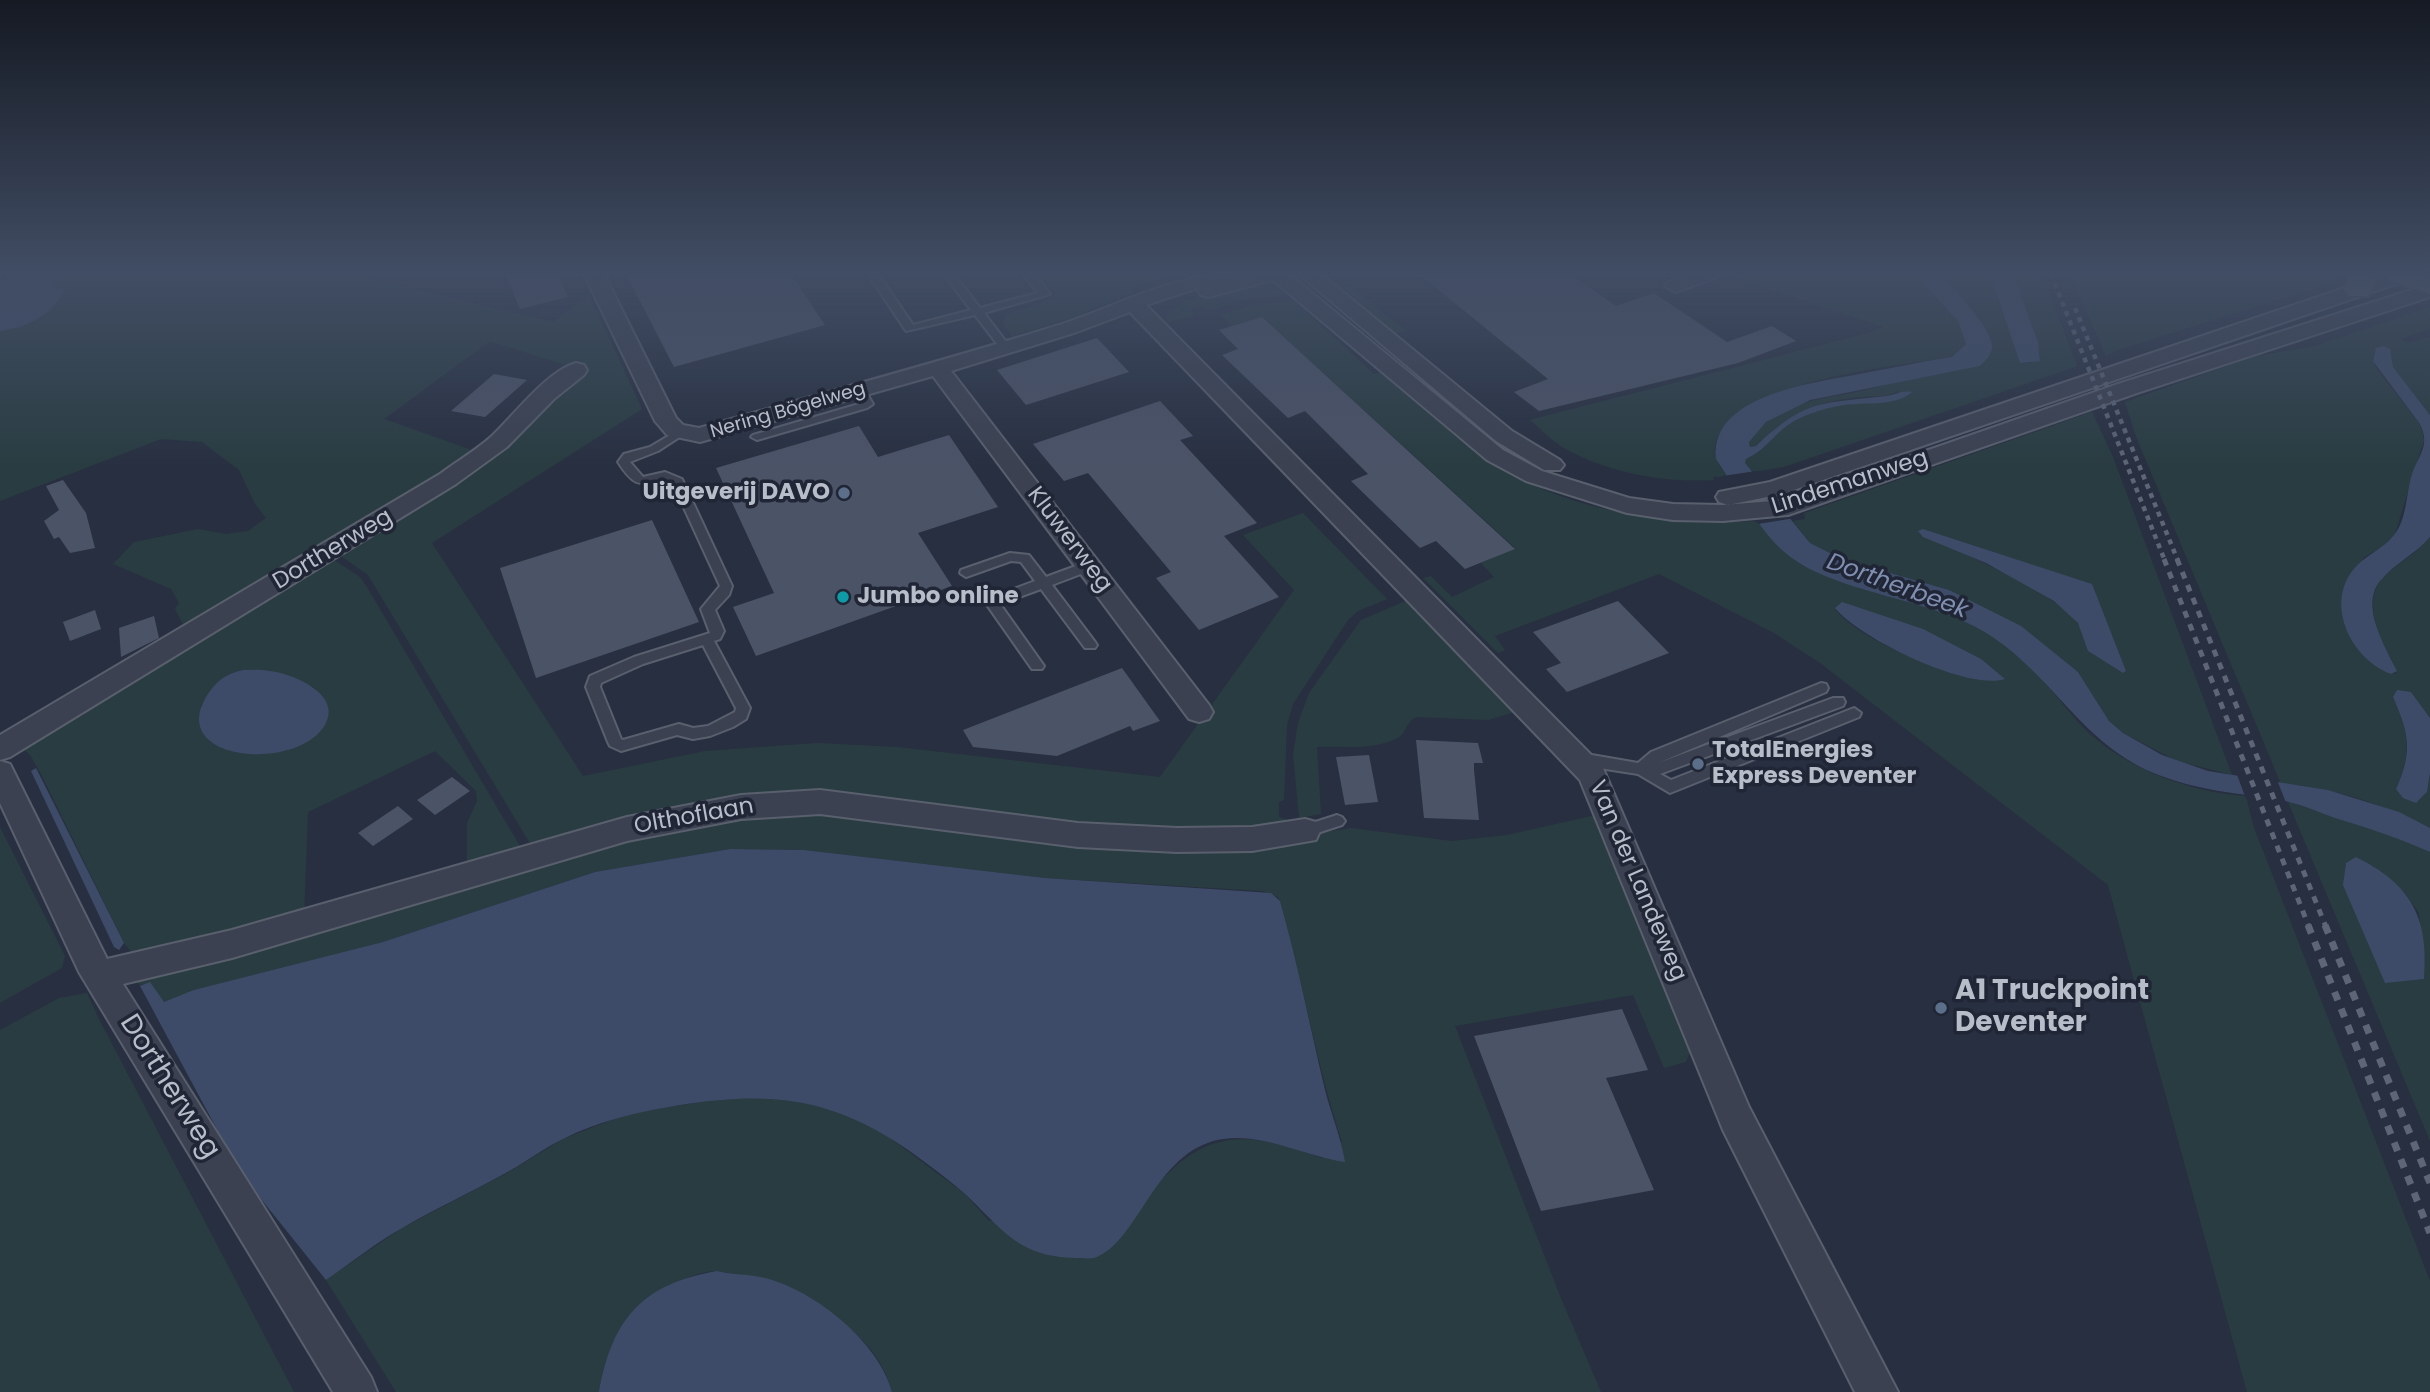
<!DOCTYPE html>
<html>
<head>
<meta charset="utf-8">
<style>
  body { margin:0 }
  canvas { display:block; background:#272f40 }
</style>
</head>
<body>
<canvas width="2430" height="1392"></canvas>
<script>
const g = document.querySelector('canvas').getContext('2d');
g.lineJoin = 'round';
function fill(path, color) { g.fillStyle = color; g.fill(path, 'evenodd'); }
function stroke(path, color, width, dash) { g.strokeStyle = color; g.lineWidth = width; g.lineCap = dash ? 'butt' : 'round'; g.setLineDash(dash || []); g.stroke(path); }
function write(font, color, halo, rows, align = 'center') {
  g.font = font + ' Poppins,sans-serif'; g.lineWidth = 7; g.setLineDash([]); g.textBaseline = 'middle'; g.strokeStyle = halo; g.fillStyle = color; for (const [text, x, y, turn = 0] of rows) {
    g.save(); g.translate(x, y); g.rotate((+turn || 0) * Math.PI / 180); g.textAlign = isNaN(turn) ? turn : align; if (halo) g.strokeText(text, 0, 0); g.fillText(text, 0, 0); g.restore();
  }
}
fill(new Path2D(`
  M53,274H349L553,322L589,296L642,409L432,543L583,776L705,751L818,743L897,747L1160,777L1294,590L1243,535L1303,513L1387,599L1358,611L1348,620L1293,704L1287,725L1284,800L1279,802V817L1286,819L1280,830L1275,832L1203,836L1118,832L962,816L841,799L783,800L702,809L534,850L368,575L335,552C391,517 451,485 502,443C529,421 550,394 577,373L578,369L490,341L384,419L480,453L393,510L185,628L175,609L179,603L171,589L113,564L134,542L198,529L226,534L248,531L266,518L255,504L239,470L202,442L161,439L0,501V331C27,328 54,314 65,289L51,288Z
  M1040,274H1176L1133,287V292L1071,318L1012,336L1003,323L1006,315L1054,298V290Z
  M1742,274H1919L1922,282L1958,321L1966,344L1952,357C1896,366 1728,381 1715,446C1713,457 1721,467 1727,476L1713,477L1714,480C1664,483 1608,473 1564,448C1552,441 1541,429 1530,420L1869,333L1883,327L1730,276Z
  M1942,274H1990L2020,362C2029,365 2034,362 2041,356L2013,274H2042L2077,366L1784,467L1752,472L1744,463L1746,459C1764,451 1774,435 1789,424C1820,403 1862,403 1897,400L1898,391C1886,398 1874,395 1861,397C1814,401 1789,415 1756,446L1750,447L1749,442C1778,398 1828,400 1874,388C1908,378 1944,374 1980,366C1985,361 1991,356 1992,348C1995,328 1954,291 1942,274Z
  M2070,274H2332L2334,278L2325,285L2117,350L2106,356Z
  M1263,286L1293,294L1247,299L1208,311L1203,306L1191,309L1195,315L1167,323V315C1182,296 1240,285 1263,286Z
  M1350,286L1406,331L1396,334L1343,288Z
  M1294,301L1374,374L1384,371C1418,402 1451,436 1489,461C1568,513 1668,525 1760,521C1776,536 1792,555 1811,568C1824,577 1845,582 1860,587C1904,600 1949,610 1989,634C2026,658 2045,683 2072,715C2112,764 2184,792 2246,796L2253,825L2430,1281V1392H2247L2108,885L1820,663L1774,633L1659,574L1495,636L1505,650L1498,653L1423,578L1431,576L1452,597L1494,577L1481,563L1515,548L1262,317L1232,326L1221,315L1249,306ZM1835,609L1961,676C1923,662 1860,640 1835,609Z
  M2430,307V328L2401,339L2407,343L2430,337V415L2393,367L2386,347L2376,348L2373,358L2376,368L2420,424L2424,440L2395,534L2382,547L2363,558L2376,666L2396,674C2394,660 2383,647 2379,633C2358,571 2398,575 2430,537V718L2411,692L2393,697C2409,735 2412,750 2396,789L2418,802L2427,792L2430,773V828C2385,806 2332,786 2281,784L2137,439L2125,402L2253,357L2315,346Z
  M2092,412L2113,457L2232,775L2177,761L2123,733L2109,721L2078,672L1949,590L1842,559L1810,543L1793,521L1805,519L1804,513ZM1923,529L2091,584L2126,671L2123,673L2088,651L2084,632L2069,611L2021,581L1955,549Z
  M328,556L360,577L367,587L521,848L467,861V823L477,801L476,791L435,751L308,812L304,918L140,963L124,943L42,776L30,755L22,748ZM243,670C271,671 291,676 316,689L237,753L211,741L201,706C212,688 222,673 243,670Z
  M1410,599L1518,711L1488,720L1417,717C1406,721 1407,732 1399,737C1376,751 1344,746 1317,747L1321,814L1299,818L1293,754L1298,723L1309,693L1361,620Z
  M2288,802L2385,832L2430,852V1141ZM2346,863L2373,866L2405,893L2419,913L2423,979L2385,982L2344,885Z
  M763,809L968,825L1313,834L1351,828L1452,841L1507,835L1596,815L1691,1049L1686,1062L1664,1068L1633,995L1455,1026L1560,1296L1601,1392H892C877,1337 835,1315 786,1296C768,1289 733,1271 715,1271C698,1272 684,1279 670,1286C622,1311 609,1341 599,1392H396L326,1280L402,1228L507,1173L563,1139L627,1114L730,1097L793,1099L844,1113L878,1129L965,1194L989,1221L1146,1199C1198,1130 1243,1127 1321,1158L1342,1142C1316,1063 1303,981 1280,901L1278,897L1263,891L1045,878L804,850L730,849L595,872L383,942L164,1002L142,984L140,986L134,977L500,868Z
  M0,827L65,956L62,968L0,1003Z
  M87,993L98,1017L294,1392H0V1030L59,998Z`), '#293c41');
fill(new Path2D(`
  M21,274H53L52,288L65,289C54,314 27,328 0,331V281Z
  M1919,274H1942C1954,291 1994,328 1992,348C1991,356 1985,361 1980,366L1810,400L1766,422L1749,442L1750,447L1756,446C1807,398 1821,404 1886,396C1896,395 1901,390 1912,392C1895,408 1861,401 1839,406C1822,409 1802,415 1788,425C1772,437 1764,451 1746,459L1745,463L1810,543L1842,559L1949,590L2021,626L2078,672L2109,721L2123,733L2162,755L2208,771L2328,790L2399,812L2430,828V852C2399,838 2368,828 2335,818C2319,812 2302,805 2285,801C2236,792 2199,792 2151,772C2080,740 2054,678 1991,636C1932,596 1831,595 1782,550C1760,530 1733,485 1716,459C1709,396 1811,383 1855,375C1887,369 1919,362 1952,357L1966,344L1958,321L1922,282Z
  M1990,274H2013L2038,342L2040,361L2020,363Z
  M2383,346L2390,349L2393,367L2430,415V537C2416,554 2395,563 2381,580C2359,604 2385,646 2397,671L2391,674C2351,659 2325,605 2353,570C2365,555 2382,550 2394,535C2407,520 2406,493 2412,474C2415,464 2422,455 2424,444C2425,436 2423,431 2420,424L2373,361L2376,348Z
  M1923,529L2092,584L2126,671L2123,673L2088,651L2078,623L2054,601L1986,563L1923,537L1918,531Z
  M1842,602L1923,629L1981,659L2005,679C1967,691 1859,638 1835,608Z
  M243,670C251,670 261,669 269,671C292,673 343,694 325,725C297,772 168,762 206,697C215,682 226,673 243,670Z
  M2397,690L2411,692L2430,718V773L2427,792L2416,803L2403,798L2396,789C2413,751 2409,734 2393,697Z
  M36,768L124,943L119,950L114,947L31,771Z
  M730,849L804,850L1045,878L1271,893L1280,901C1298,964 1310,1027 1325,1090C1331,1114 1341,1137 1345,1162C1303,1156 1256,1129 1213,1141C1152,1159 1137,1244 1094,1258C1089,1259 1081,1258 1076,1258C1017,1257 1002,1228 964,1193C949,1180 933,1168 918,1157C838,1099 777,1090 680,1105C639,1112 600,1120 563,1139C542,1149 523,1164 502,1175C470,1193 436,1208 404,1227C377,1242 352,1262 326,1280L241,1174L140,986L150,982L164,1002L194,990L383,942L595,872Z
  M2356,857C2412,885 2429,918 2424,979L2385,983L2343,885L2346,863Z
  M717,1271C733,1275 749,1274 765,1278C814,1290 879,1342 892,1392H599C612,1319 642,1284 717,1271Z`), '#3d4b68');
fill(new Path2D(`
  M1756,471L1795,518L1758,524L1723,476Z
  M2236,772L2277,780L2287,805L2246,799Z`), '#272f40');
fill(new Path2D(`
  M505,274H558L568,297L520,309Z
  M626,274H791L825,325L674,367Z
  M1419,274H1571L1616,306L1654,293L1727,342L1772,326L1796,341L1738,363L1539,411L1514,392L1548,379Z
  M1262,317L1395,439L1515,549L1465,569L1436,541L1420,548L1351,481L1368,474L1305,411L1288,418L1222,355L1238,349L1219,330Z
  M1097,338L1129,372L1026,405L997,370Z
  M494,374L527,380L485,417L451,411Z
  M1160,401L1193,436L1180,440L1257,523L1224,536L1279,597L1199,630L1156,578L1171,572L1088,473L1064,481L1033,444Z
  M859,426L878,457L949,435L998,507L918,533L952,586L756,656L733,607L774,593L716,468Z
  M63,480L86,513L95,548L70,553L59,537L54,539L44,521L59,510L46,486Z
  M652,520L699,622L536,678L500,568Z
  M1618,601L1669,653L1567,692L1546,669L1561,663L1533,632Z
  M95,610L101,629L70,641L63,622Z
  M154,616L159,638L121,657L119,628Z
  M1122,668L1160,721L1133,731L1130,726L1057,756L973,747L963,730Z
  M1416,740L1478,743L1483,763H1474V770L1479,820L1424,818Z
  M1369,755L1378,802L1345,805L1336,757Z
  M452,777L470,791L435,815L417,800Z
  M398,806L413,819L373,846L358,833Z
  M1622,1009L1648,1070L1606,1078L1654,1190L1541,1211L1474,1036Z`), '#4b5367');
const lane = new Path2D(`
  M868,274H878L913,325L971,310L944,274H954L980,308L1038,293L1023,274H1034L1050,294L984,313L1010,347L1005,350L1001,349L975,315L906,331Z
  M860,388L864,389L873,404L867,408L757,440L751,437L753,435L859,404L861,403L854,391Z
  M680,429L686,432L684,434L658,451L630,462L643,477L665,472L682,479L732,586L729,595L715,610L724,631L720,639L714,641L750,708L746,719L733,727L710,736L693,739L677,735L621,751L610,746L608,742L586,687L590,676L634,657L710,633L701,609L720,586L673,484C646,472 643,501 618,462L624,454L650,447ZM703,645L736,708L735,712L708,726L693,728L679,724L623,740L621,739L600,687L601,683L643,664Z
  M1010,553L1029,555L1046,577L1084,563H1094L1095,566L1094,569L1052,585L1095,642L1097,645L1095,648H1085L1041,589L1000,604L1044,666L1042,669H1032L985,602L987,599L1035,581L1021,562L1011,561L966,577L960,573L961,570Z
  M1821,683L1826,684L1828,688L1826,692L1658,763L1833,698H1843L1845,702L1843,706L1660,774L1671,780L1854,708L1861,713L1859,717L1670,793L1638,774L1580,765L1575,763L1573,759L1575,755L1580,753L1638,763L1651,752Z
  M1337,815L1342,817L1345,821L1342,825L1305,837L1300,835L1297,831L1300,827Z`);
const street = new Path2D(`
  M584,274H604L676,418L683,425L699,428C820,394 940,362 1059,325C1121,305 1170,274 1237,274L1234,278L1250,274H1289L1503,450L1542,471L1629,498L1673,504L1723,505L1785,500L2121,383L2430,284V297L2137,393L1788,515L1723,521L1673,520L1627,513L1526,481L1487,460L1273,280L1208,297L1201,295L1198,291L1201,287L1146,305L1602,766L1749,1107L1898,1392H1855L1723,1130L1580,780L1130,312L1077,332L951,371L1209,705L1213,712L1209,719L1199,722L1189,719L933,376L700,442L667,435L655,421Z
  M1299,274H1321L1512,431L1560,460L1564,465L1560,470H1544L1496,441Z
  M1689,274H1718L1715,278L1675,292L1665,286L1668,282Z
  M2386,274H2416L2413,278L1782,494L1728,505L1719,502L1716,497L1719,492L1770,482Z
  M576,363L584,365L587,370L584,375L554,399L507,447L456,484L10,757L0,760V735L440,474C457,461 477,450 493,435C515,414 547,371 576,363Z
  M0,761L10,764L107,959L232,930L627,817L741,795L820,790L1078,823L1177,828L1252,827L1305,819L1316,822L1320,831L1316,840L1252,851L1177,852L1078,847L820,814L741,819L627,841L232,958L123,984L371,1377L377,1392H333L79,972L0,803Z`);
const primary = new Path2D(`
  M2345,274H2373L2376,281L2368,296H2348L2344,290L2348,281Z
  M2385,274L2430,276V294L2389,280Z`);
stroke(lane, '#595f6d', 4);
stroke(street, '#595f6d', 4);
stroke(primary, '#454a59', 4);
fill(lane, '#3b4150');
fill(street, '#3b4150');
fill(primary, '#596070');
stroke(new Path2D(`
  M2051,274L2165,561
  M2075,308L2178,561`), '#5d6577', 4.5, [5, 5]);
stroke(new Path2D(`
  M2164,559L2309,927
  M2177,559L2326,927`), '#5d6577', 5, [7, 7]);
stroke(new Path2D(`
  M2308,925L2430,1233
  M2325,925L2430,1183`), '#5d6577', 7, [9, 9]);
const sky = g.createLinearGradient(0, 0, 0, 469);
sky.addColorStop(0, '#151a23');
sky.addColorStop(0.58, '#414d64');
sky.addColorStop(1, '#414d6400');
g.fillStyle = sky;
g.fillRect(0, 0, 2430, 469);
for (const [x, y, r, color] of [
  [844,493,7,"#5c6f8a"],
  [843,597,7,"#0f9aa8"],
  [1698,764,7,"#5c6f8a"],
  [1941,1008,7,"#5c6f8a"]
]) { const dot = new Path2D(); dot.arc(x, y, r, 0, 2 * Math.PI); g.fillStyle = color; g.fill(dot); stroke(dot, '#202635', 2.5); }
write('19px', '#b8bdca', '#202635', [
  ["Nering Bögelweg",788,411,-16]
]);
write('23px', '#b8bdca', '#202635', [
  ["Lindemanweg",1850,483,-18],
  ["Kluwerweg",1069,540,53],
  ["Dortherweg",333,550,-31],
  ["Olthoflaan",694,817,-10],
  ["Van der Landeweg",1637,881,67]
]);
write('bold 23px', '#b8bdca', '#202635', [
  ["Uitgeverij DAVO",830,493,"right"],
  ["Jumbo online",857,597],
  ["TotalEnergies",1712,751],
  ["Express Deventer",1712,777]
], 'left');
write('italic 24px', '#808fb1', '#202635', [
  ["Dortherbeek",1897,587,20]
]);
write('bold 28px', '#b8bdca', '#202635', [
  ["A1 Truckpoint",1955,992],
  ["Deventer",1955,1024]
], 'left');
write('28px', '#b8bdca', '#202635', [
  ["Dortherweg",169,1087,58]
]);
</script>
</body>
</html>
